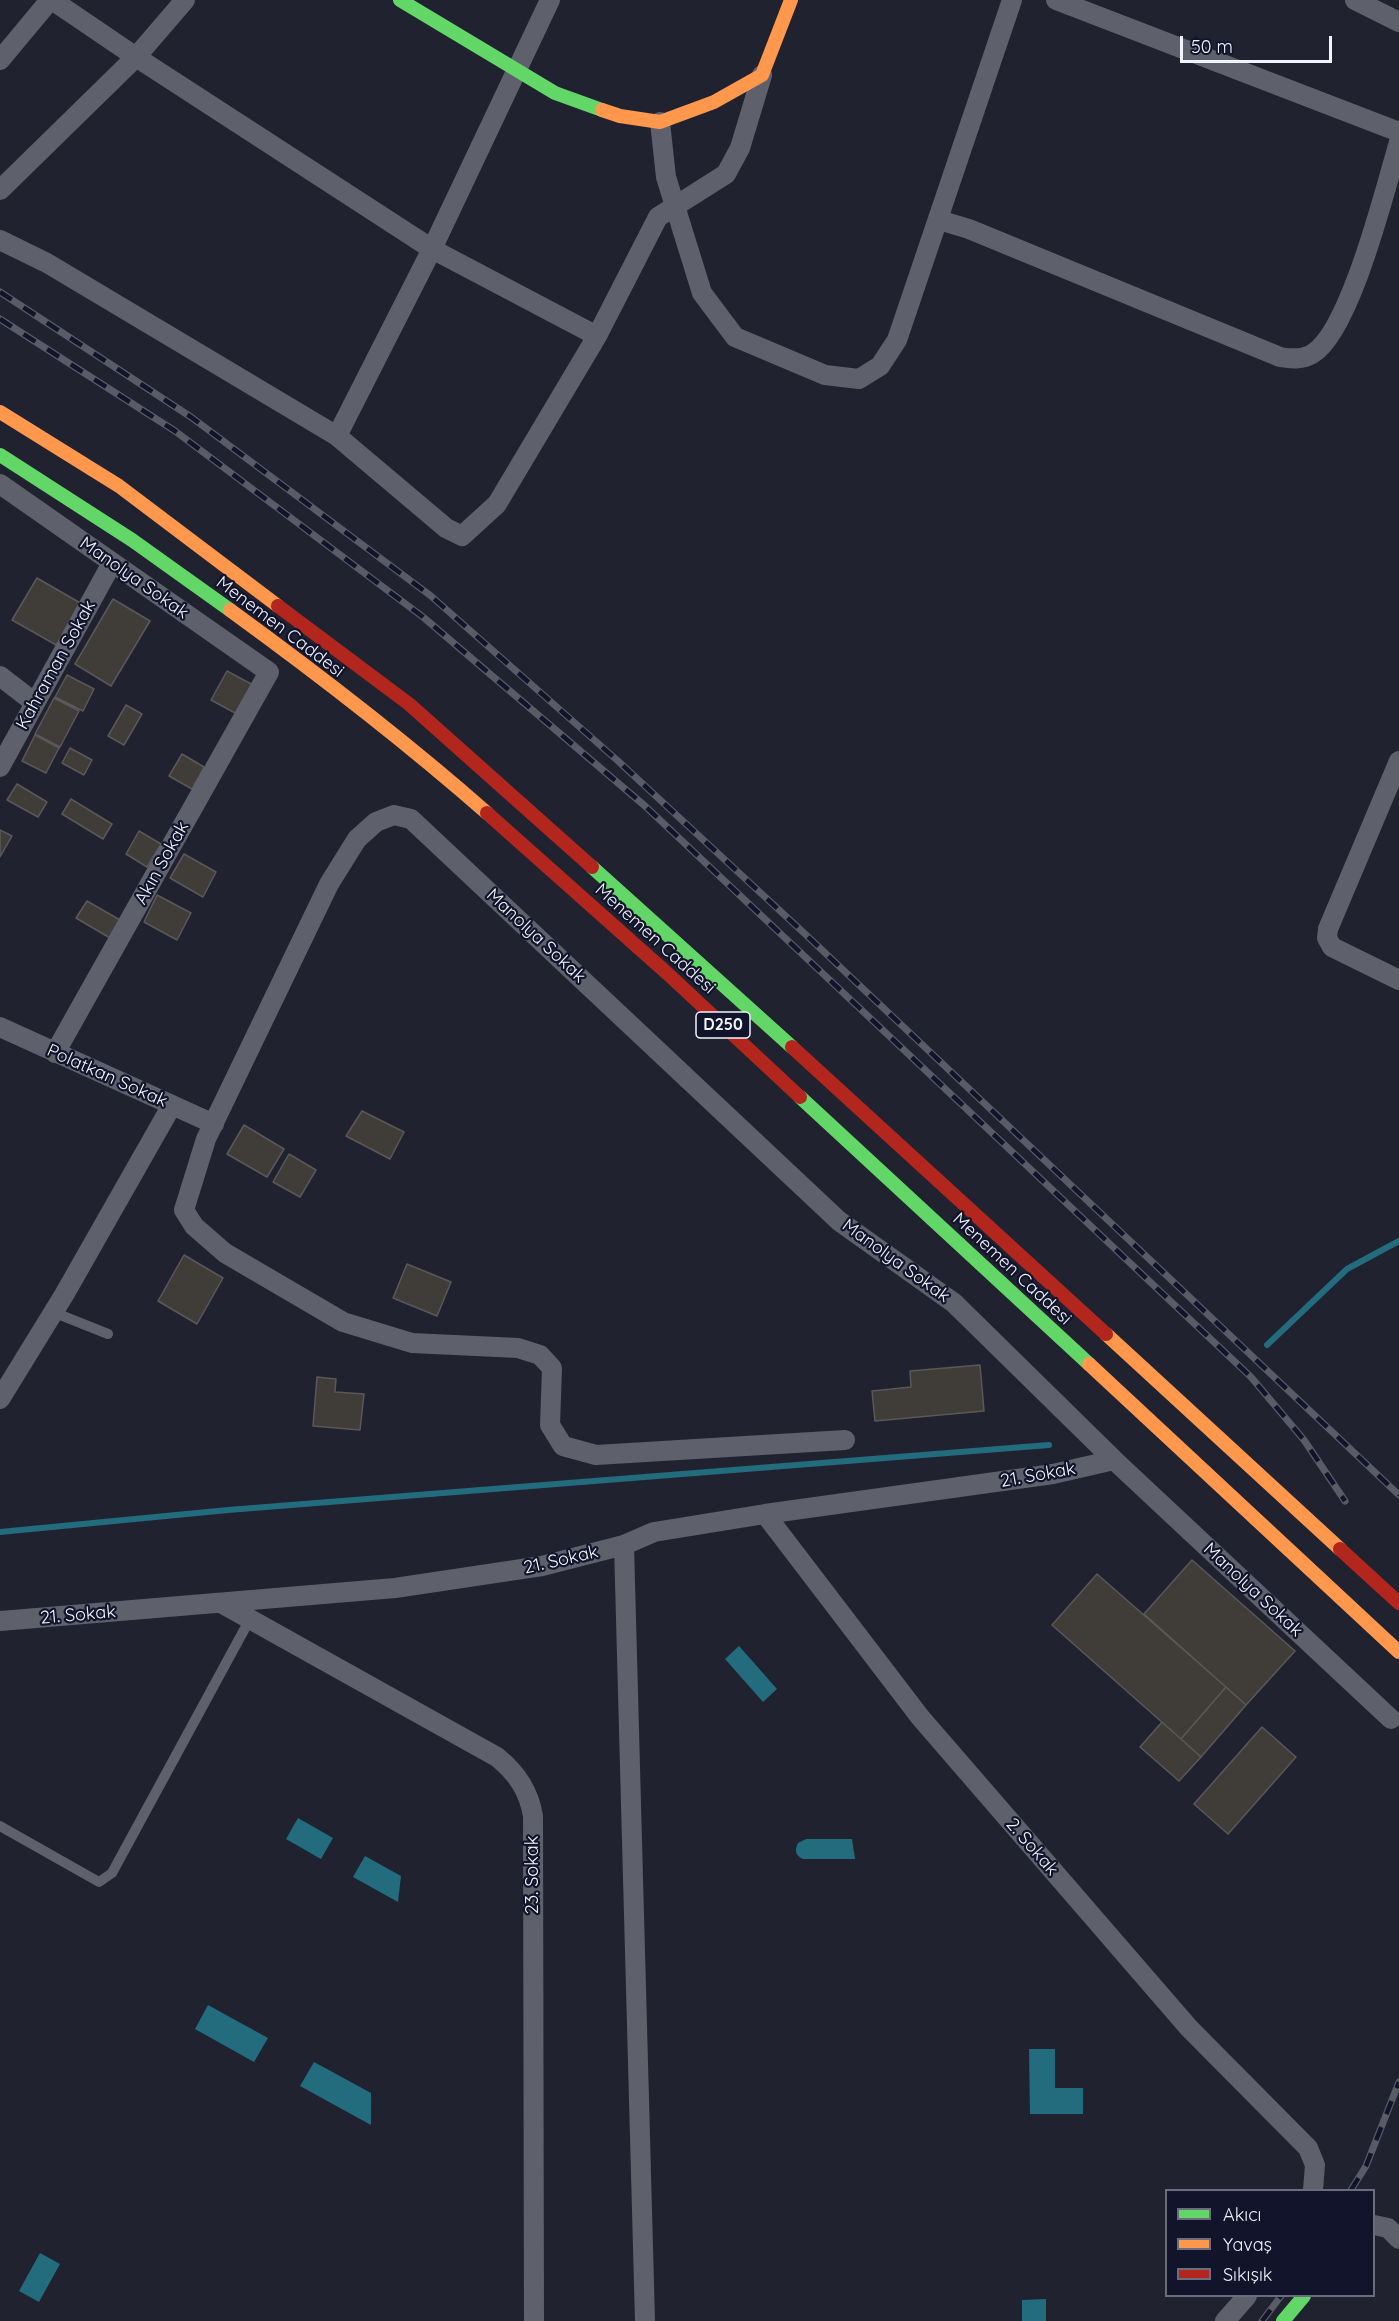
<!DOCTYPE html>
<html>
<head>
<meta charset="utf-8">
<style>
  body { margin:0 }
  #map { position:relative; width:1399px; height:2321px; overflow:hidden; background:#202230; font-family:Quicksand,sans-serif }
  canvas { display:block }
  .legend { position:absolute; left:1165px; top:2189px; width:210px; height:108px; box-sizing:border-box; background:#11142b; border:2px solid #6b6d7f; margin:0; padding:8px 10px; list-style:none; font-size:18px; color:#f1f3fe }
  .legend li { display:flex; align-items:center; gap:12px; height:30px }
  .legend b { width:30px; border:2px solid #6b6d7f }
  .scale { position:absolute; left:1180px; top:36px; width:152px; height:27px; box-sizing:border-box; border:3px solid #f1f3fe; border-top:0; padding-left:8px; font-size:18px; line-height:21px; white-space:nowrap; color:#f1f3fe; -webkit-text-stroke:4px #11142b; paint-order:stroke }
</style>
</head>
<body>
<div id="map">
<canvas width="1399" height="2321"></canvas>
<ul class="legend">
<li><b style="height:8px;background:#63d668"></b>Akıcı</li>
<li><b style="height:8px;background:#ff974d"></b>Yavaş</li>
<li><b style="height:8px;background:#b3261e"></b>Sıkışık</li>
</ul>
<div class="scale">50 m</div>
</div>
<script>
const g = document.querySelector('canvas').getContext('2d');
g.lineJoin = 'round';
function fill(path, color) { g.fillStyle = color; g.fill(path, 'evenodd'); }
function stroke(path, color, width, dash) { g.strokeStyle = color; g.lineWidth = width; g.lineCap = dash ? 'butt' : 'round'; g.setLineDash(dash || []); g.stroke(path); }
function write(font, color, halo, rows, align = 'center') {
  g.font = font + ' Quicksand,sans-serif'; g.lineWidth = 4.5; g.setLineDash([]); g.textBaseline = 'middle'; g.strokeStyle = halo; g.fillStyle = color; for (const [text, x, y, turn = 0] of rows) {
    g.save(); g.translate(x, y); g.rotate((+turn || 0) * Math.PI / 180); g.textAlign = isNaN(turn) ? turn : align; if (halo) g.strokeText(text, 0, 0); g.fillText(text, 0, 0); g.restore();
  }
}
fill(new Path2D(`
  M739,1646L777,1689L763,1702L725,1659Z
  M298,1818L333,1838L321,1859L286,1839Z
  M806,1839H852L855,1859H803C796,1856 794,1851 798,1843Z
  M365,1856L401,1876L398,1902L353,1877Z
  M208,2005L268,2038L254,2062L195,2029Z
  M1029,2049H1055V2088H1083V2114H1030Z
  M314,2062L371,2093V2125L300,2086Z
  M40,2253L60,2264L39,2302L19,2291Z
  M1046,2299V2321H1022V2300Z`), '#226c7e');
stroke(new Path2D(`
  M1267,1345L1347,1269L1399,1241
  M0,1532L228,1510L1049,1445`), '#226c7e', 6);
const building = new Path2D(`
  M37,578L82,604L58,646L12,620Z
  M113,599L150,621L111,686L75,664Z
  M227,671L253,685L237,714L211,700Z
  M67,675L94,689L83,711L55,697Z
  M54,698L79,711L60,747L35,734Z
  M126,705L142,714L124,745L108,736Z
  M35,735L59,748L46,773L22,761Z
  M70,748L92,760L84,775L62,763Z
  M182,754L204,767L192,789L169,776Z
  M17,784L47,802L38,817L7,800Z
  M71,799L112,824L103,839L62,814Z
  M0,830L12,836L0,857Z
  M139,831L161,844L147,867L126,854Z
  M184,854L216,872L203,897L170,878Z
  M157,895L191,913L177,940L144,922Z
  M87,901L120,920L110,938L76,918Z
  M362,1111L404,1132L390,1159L346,1136Z
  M244,1125L284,1149L267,1177L227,1154Z
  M289,1154L316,1170L300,1197L273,1182Z
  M184,1255L223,1278L197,1324L158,1301Z
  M407,1264L451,1282L437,1316L393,1298Z
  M980,1365L984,1411L875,1421L872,1391L911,1387L910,1371Z
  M317,1377L336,1379L335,1392L364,1394L360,1430L313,1426Z
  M1192,1560L1295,1651L1246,1705L1144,1614Z
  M1097,1574L1226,1687L1181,1739L1052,1625Z
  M1226,1687L1246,1705L1201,1757L1181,1739Z
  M1162,1722L1201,1757L1179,1781L1140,1747Z
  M1262,1727L1296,1757L1228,1834L1194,1804Z`);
fill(building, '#403c38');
stroke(building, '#5b5859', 1.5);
stroke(new Path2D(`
  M53,1312L108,1334
  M0,1826L99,1882L112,1873L250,1619`), '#5e606b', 10);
stroke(new Path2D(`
  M52,0L136,57L432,249L597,336
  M1056,0L1399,132
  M1355,0L1399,22
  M0,60L50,0
  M660,122L666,177L702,293L735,337L825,375L859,379L880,366L897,340L1012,0
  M0,190L136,57L185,0
  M939,220L969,229L1280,357C1291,359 1302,360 1312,354C1350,333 1386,186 1399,142
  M0,240L47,263L337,436L446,528L462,536L497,504L597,336L658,217L726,174L740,148L762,75
  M337,436L432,249L550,0
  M0,484L269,672L55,1053
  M0,676L35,703
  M1399,761L1328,929L1327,938L1332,947L1399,980
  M0,767L112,563
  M0,1027L214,1124
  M0,1399L64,1295L172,1105
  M845,1440L596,1455L563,1446L550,1425L552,1368L540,1355L518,1348L412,1343L343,1322L225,1253L194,1226L184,1210L206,1139L329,884L357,839L376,822L394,815L411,819L839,1221L954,1303L1114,1460L1391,1719
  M765,1514L920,1717L1189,2028L1308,2148L1315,2165L1313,2190
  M624,1545L645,2321
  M221,1603L497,1757C517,1773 529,1791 533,1816L534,2321
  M0,1621L395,1588L542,1566L624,1545L654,1532L765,1514L1053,1474L1114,1460
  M1374,2225L1388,2228L1399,2239
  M1225,2321L1247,2296`), '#5e606b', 20);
stroke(new Path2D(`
  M400,0L555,93L602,110
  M0,455L132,540L230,610
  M592,867L792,1047
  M800,1097L1089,1364
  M1283,2321L1304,2296`), '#63d668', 14);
stroke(new Path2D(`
  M602,110L620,116L660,122L714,102L762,75L791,0
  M0,412L119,486L278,606
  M230,610C318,674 405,741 487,813
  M1106,1334L1340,1549
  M1089,1364L1399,1652`), '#ff974d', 14);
stroke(new Path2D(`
  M278,606L409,704L592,867
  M487,813L668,974L800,1097
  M792,1047L1106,1334
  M1340,1549L1399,1603`), '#b3261e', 14);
const rail = new Path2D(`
  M0,292L191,417L431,596L618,761L804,933L1399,1495
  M0,319L175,431L423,617L645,806L1251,1377L1304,1440L1345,1501
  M1351,2190L1366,2166L1399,2082
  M1262,2321L1281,2296`);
stroke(rail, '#5a5b66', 7);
stroke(rail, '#11142b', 4.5, [14]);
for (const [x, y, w] of [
  [723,1025,54]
]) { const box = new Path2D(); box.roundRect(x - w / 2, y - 13, w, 26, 4.5); g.fillStyle = '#11142b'; g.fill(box); stroke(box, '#f1f3fe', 1.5); }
write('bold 16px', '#f1f3fe', null, [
  ["D250",723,1025]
]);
write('18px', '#f1f3fe', '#11142b', [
  ["Manolya Sokak",134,578,35],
  ["Menemen Caddesi",280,627,37],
  ["Kahraman Sokak",56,665,-61],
  ["Akın Sokak",162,863,-61],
  ["Manolya Sokak",536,936,43],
  ["Menemen Caddesi",655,939,42],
  ["Polatkan Sokak",107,1076,24],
  ["Manolya Sokak",896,1261,36],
  ["Menemen Caddesi",1012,1269,43],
  ["21. Sokak",1038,1475,-10],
  ["21. Sokak",561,1560,-13],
  ["Manolya Sokak",1253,1590,43],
  ["21. Sokak",78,1615,-5],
  ["2. Sokak",1032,1847,49],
  ["23. Sokak",533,1875,-90]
]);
</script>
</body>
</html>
